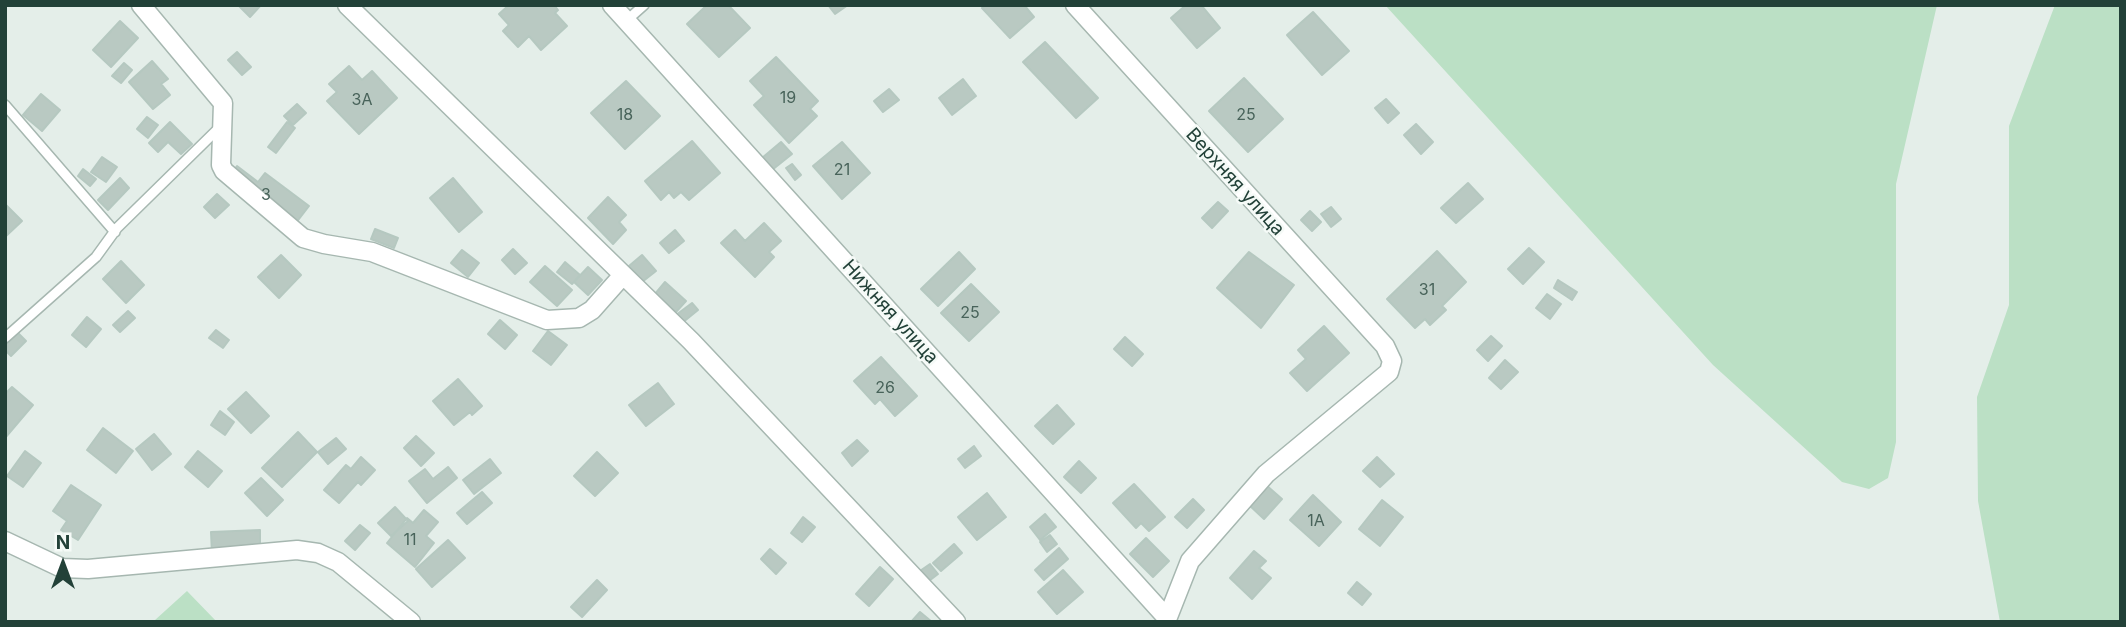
<!DOCTYPE html>
<html>
<head>
<meta charset="utf-8">
<style>
  body { margin:0 }
  #map { position:relative; width:2126px; height:627px; overflow:hidden; background:#e4eee9; font-family:Inter,sans-serif }
  canvas { display:block }
  .frame { position:absolute; inset:0; border:7px solid #224138; pointer-events:none }
  .north { position:absolute; left:28px; top:529px; width:70px; height:70px; -webkit-text-stroke:5px #f5faf7; paint-order:stroke; rotate:0deg; font-size:19px; font-weight:700; line-height:28px; text-align:center; color:#224138 }
  .north::after { content:''; display:block; margin:auto; width:24px; height:32px; background:#224138; clip-path:polygon(50% 0,100% 100%,50% 72%,0 100%) }
</style>
</head>
<body>
<div id="map">
<canvas width="2126" height="627"></canvas>
<div class="frame"></div>
<div class="north">N</div>
</div>
<script>
const g = document.querySelector('canvas').getContext('2d');
g.lineJoin = 'round';
function fill(path, color) { g.fillStyle = color; g.fill(path, 'evenodd'); }
function stroke(path, color, width, dash) { g.strokeStyle = color; g.lineWidth = width; g.lineCap = dash ? 'butt' : 'round'; g.setLineDash(dash || []); g.stroke(path); }
function write(font, color, halo, rows, align = 'center') {
  g.font = font + ' Inter,sans-serif'; g.lineWidth = 5; g.setLineDash([]); g.textBaseline = 'middle'; g.strokeStyle = halo; g.fillStyle = color; for (const [text, x, y, turn = 0] of rows) {
    g.save(); g.translate(x, y); g.rotate((+turn || 0) * Math.PI / 180); g.textAlign = isNaN(turn) ? turn : align; if (halo) g.strokeText(text, 0, 0); g.fillText(text, 0, 0); g.restore();
  }
}
fill(new Path2D(`
  M1385,5H1937L1896,184V442L1888,478L1869,489L1842,482L1713,365Z
  M2055,5H2121V622H2000L1978,501L1977,397L2009,305V126Z
  M187,591L217,622L155,620Z`), '#bbe0c5');
const building = new Path2D(`
  M238,5H261L250,17Z
  M509,5H554L558,10L555,13L567,26L541,50L529,36L518,47L503,31L509,25L499,14Z
  M707,5H728L750,28L719,57L687,24Z
  M828,5H848L835,14Z
  M985,5H1024L1034,17L1010,38L982,8Z
  M1186,5H1201L1220,28L1197,48L1171,18Z
  M1313,12L1349,51L1322,75L1287,35Z
  M120,21L138,38L111,67L93,50Z
  M1045,42L1098,98L1076,118L1023,62Z
  M237,52L251,67L242,75L228,60Z
  M776,57L818,101L810,109L817,116L789,143L754,105L764,96L750,81Z
  M152,61L168,79L161,84L170,95L153,109L129,82Z
  M124,63L132,70L121,83L112,76Z
  M349,66L362,80L372,71L397,98L359,134L327,101L337,92L329,84Z
  M1244,78L1283,119L1248,152L1209,111Z
  M963,79L976,96L952,115L939,98Z
  M626,81L660,116L625,149L591,113Z
  M889,89L899,100L883,112L874,101Z
  M41,94L60,110L42,131L23,115Z
  M1386,99L1399,113L1388,123L1375,108Z
  M297,104L306,113L293,125L284,116Z
  M147,117L158,125L148,138L137,129Z
  M170,122L192,144L181,154L168,142L158,152L149,143Z
  M287,122L295,128L276,153L268,147Z
  M1416,124L1433,142L1421,154L1404,135Z
  M692,141L720,173L689,200L681,192L674,198L669,192L661,200L645,181Z
  M781,142L792,154L772,170L762,158Z
  M842,142L870,173L842,199L813,166Z
  M102,157L117,167L106,182L91,172Z
  M792,164L801,175L795,180L786,168Z
  M237,166L258,182L265,173L309,206L289,232L224,183Z
  M83,169L96,179L90,186L78,176Z
  M120,178L129,188L108,210L98,200Z
  M453,178L482,212L459,232L430,198Z
  M1468,183L1483,199L1456,223L1441,208Z
  M217,194L229,205L215,218L204,207Z
  M608,197L626,215L619,222L626,230L613,244L588,218Z
  M1218,202L1228,211L1212,228L1202,218Z
  M5,204L22,221L5,237Z
  M1331,207L1341,219L1331,227L1321,214Z
  M1310,211L1321,222L1312,231L1301,220Z
  M764,223L781,241L769,252L774,257L755,277L721,243L735,230L745,241Z
  M375,229L398,238L394,248L371,239Z
  M675,230L684,241L669,253L660,243Z
  M1529,248L1544,262L1523,284L1508,269Z
  M513,249L527,263L515,274L502,260Z
  M462,250L479,263L468,277L451,263Z
  M1437,251L1466,282L1442,306L1446,310L1430,325L1425,319L1415,328L1387,299Z
  M959,252L975,269L938,306L921,289Z
  M1249,252L1294,285L1261,328L1217,288Z
  M281,255L301,275L279,298L258,277Z
  M642,255L656,271L642,282L629,266Z
  M121,261L144,285L126,303L103,279Z
  M565,262L580,275L572,284L557,272Z
  M545,266L572,290L557,306L530,282Z
  M588,267L602,280L588,295L574,282Z
  M1558,280L1577,292L1572,300L1554,288Z
  M665,282L686,301L676,312L655,294Z
  M971,284L999,312L969,341L941,313Z
  M1547,294L1561,304L1550,319L1536,308Z
  M692,303L698,310L682,323L676,315Z
  M128,311L135,318L120,332L113,325Z
  M87,317L101,329L86,347L72,335Z
  M500,320L517,335L505,349L488,334Z
  M1324,326L1349,353L1307,391L1290,373L1306,359L1298,350Z
  M216,330L229,340L223,348L209,338Z
  M548,331L567,345L551,365L533,351Z
  M17,332L26,341L11,356L5,350V344Z
  M1491,336L1502,346L1488,361L1477,350Z
  M1125,337L1143,354L1132,366L1114,349Z
  M881,357L917,396L895,416L880,399L875,404L854,381Z
  M1505,360L1518,372L1501,389L1489,378Z
  M458,379L482,406L472,415L470,412L454,425L433,401Z
  M658,383L674,404L646,426L629,405Z
  M12,387L33,405L5,438V394Z
  M246,392L269,416L251,433L228,409Z
  M1057,405L1074,424L1053,444L1035,426Z
  M220,411L234,422L225,435L211,425Z
  M103,428L133,451L116,473L87,450Z
  M298,432L317,452L282,487L262,468Z
  M154,434L171,454L152,470L136,449Z
  M416,436L434,453L421,466L404,448Z
  M336,438L346,449L328,464L318,452Z
  M857,440L868,451L852,466L842,453Z
  M974,446L981,456L965,468L958,459Z
  M25,451L41,463L23,487L7,476Z
  M198,451L222,471L208,487L185,467Z
  M597,452L618,473L595,496L574,476Z
  M361,457L375,470L361,485L358,482L339,503L324,490L346,465L351,469Z
  M1377,457L1394,474L1380,487L1363,471Z
  M490,459L501,473L474,494L463,480Z
  M1079,461L1096,478L1081,493L1064,477Z
  M448,467L457,478L427,503L409,481L425,469L433,479Z
  M261,478L283,500L267,516L245,493Z
  M1134,484L1165,517L1149,531L1141,523L1136,528L1113,503Z
  M71,485L101,505L78,540L61,530L67,521L53,511Z
  M1266,485L1282,499L1264,519L1248,504Z
  M482,492L492,503L467,524L457,513Z
  M987,493L1006,517L977,540L958,517Z
  M1313,495L1341,522L1319,546L1290,520Z
  M1193,499L1204,510L1187,528L1175,517Z
  M1382,500L1403,517L1380,546L1359,529Z
  M395,507L408,521L391,536L378,523Z
  M424,510L438,522L426,536L434,543L415,567L387,543L407,518L413,523Z
  M1045,514L1056,527L1040,540L1030,527Z
  M803,517L815,527L802,542L791,533Z
  M360,525L370,533L355,550L345,541Z
  M260,530V552L212,554L211,532Z
  M1050,535L1057,544L1047,552L1040,542Z
  M1146,538L1169,561L1153,577L1130,554Z
  M448,540L465,558L432,587L416,569Z
  M954,544L962,553L941,571L933,563Z
  M1059,548L1068,559L1044,580L1035,570Z
  M770,549L786,563L776,574L761,559Z
  M1254,551L1266,561L1259,568L1271,578L1252,599L1230,578Z
  M930,564L938,574L925,584L917,573Z
  M880,567L893,579L869,606L856,594Z
  M1063,570L1083,592L1057,614L1038,592Z
  M597,580L607,590L582,617L571,607Z
  M1357,582L1371,594L1362,605L1348,593Z
  M920,612L932,622H911Z`);
fill(building, '#b9c9c2');
stroke(building, '#b5c8c0', 2);
const lane = new Path2D(`
  M626,21L644,5
  M5,105L115,232
  M5,338L96,257L117,228L221,126`);
const street = new Path2D(`
  M141,5L223,103L221,165L224,171L303,238L324,244L372,252L547,320L579,318L592,310L623,275
  M347,5L691,341L956,622
  M612,5L1167,618
  M1075,5L1385,346L1392,361L1389,372L1266,474L1190,561L1166,622
  M5,541L62,568L88,569L297,550L318,553L338,562L411,622`);
stroke(lane, '#a6b7b0', 12);
stroke(street, '#a6b7b0', 21);
stroke(lane, '#fff', 9);
stroke(street, '#fff', 18);
write('16px', '#48635a', null, [
  ["19",788,98],
  ["3А",362,100],
  ["18",625,115],
  ["25",1246,115],
  ["21",842,170],
  ["3",266,195],
  ["31",1427,290],
  ["25",970,313],
  ["26",885,388],
  ["1А",1316,521],
  ["11",410,540]
]);
write('19px', '#224138', '#f5faf7', [
  ["Верхняя улица",1235,182,48],
  ["Нижняя улица",890,312,48]
]);
</script>
</body>
</html>
